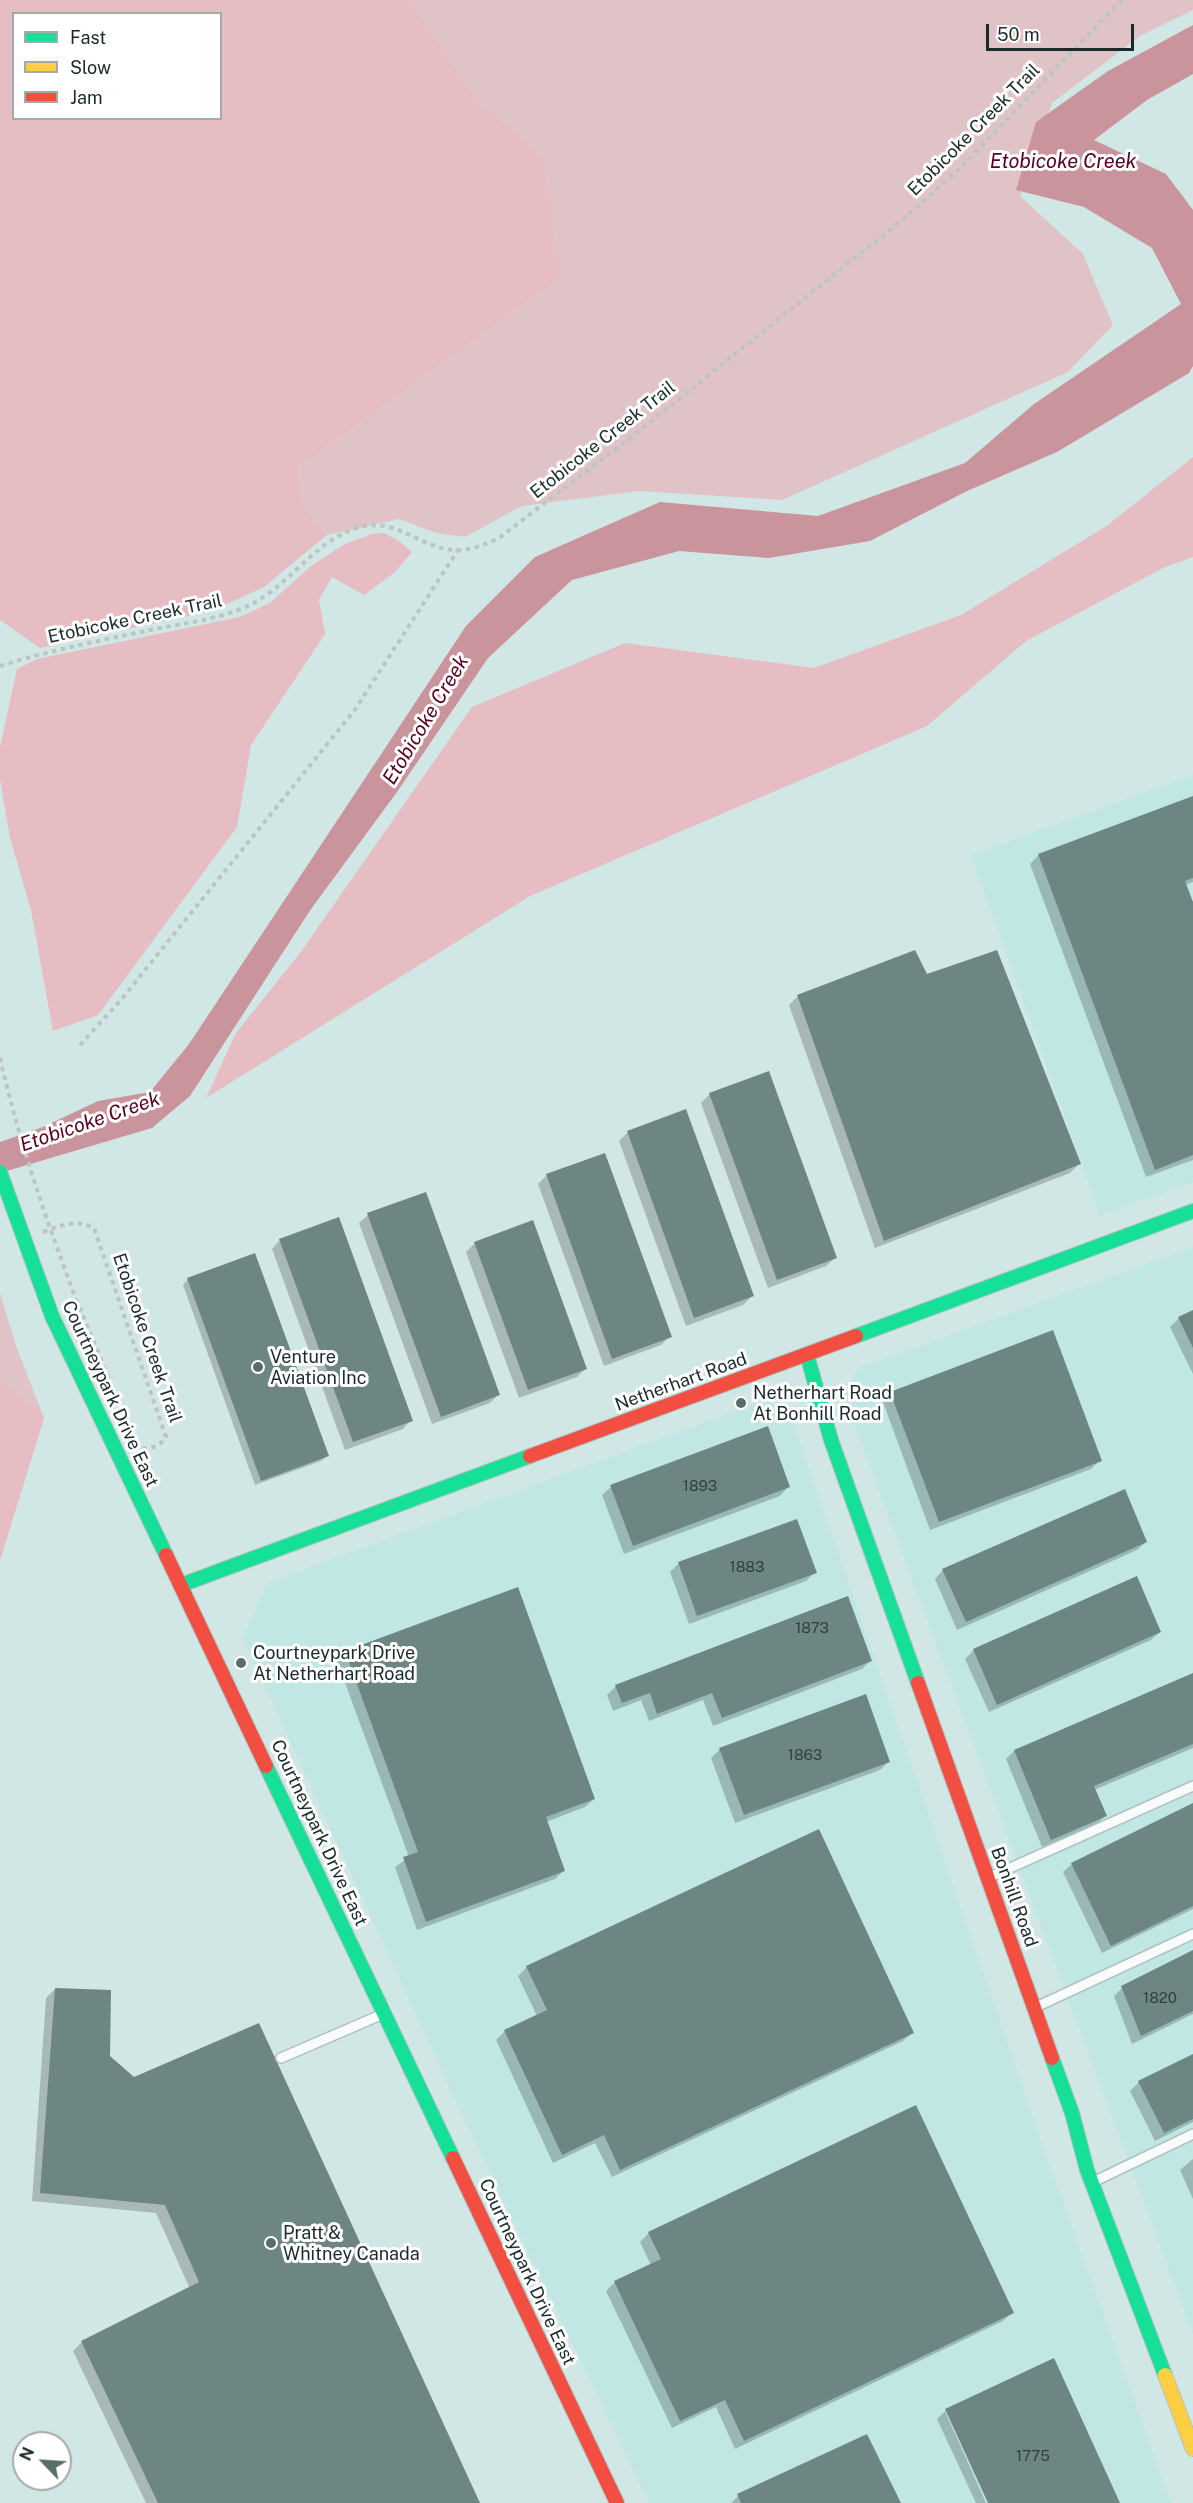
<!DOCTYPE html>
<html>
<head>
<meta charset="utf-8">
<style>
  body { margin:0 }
  #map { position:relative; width:1193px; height:2503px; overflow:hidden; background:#d1e7e5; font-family:"Public Sans",sans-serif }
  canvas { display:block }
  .legend { position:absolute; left:12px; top:12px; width:210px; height:108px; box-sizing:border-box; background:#fff; border:2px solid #a3aaa9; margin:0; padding:8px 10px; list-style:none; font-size:18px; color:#192a28 }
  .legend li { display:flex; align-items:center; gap:12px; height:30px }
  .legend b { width:30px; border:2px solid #a3aaa9 }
  .north { position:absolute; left:12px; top:2431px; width:60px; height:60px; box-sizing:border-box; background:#fff; border:2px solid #a3aaa9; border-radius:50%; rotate:295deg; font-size:16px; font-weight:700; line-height:24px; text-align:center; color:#192a28 }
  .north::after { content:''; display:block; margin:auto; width:21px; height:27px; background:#596c6a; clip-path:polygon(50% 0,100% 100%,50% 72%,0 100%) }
  .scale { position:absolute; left:986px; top:24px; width:148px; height:27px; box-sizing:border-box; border:3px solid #192a28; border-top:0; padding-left:8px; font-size:18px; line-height:21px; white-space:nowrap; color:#192a28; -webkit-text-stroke:4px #fff; paint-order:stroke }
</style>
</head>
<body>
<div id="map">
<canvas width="1193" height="2503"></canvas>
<ul class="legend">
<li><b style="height:8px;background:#16e098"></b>Fast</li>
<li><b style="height:8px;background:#ffcf43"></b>Slow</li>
<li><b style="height:8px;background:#f24e42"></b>Jam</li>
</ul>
<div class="north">N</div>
<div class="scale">50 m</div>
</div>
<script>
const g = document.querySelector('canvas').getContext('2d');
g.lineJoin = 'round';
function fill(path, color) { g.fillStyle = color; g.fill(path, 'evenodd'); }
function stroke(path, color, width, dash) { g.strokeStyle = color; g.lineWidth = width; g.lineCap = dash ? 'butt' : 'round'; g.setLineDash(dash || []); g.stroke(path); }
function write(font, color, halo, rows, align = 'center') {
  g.font = font + ' "Public Sans",sans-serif'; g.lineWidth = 6; g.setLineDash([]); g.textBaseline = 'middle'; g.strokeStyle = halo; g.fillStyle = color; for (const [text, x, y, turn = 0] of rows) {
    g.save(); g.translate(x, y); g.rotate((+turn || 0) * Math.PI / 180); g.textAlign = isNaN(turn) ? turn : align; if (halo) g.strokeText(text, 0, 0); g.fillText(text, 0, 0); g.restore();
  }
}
fill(new Path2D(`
  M1193,775V1182L1100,1216L971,855Z
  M1193,1247V2334L843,1394L859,1368Z
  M766,1400L789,1410L1042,2143L1171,2503H649L458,2106L243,1639L267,1583Z`), '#c0e7e3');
fill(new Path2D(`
  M410,0H1193V10L1140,36L1052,103L1020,196L1083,254L1113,325L1068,372L782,500L639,491L522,506L465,537L436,533L399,519L327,535L303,505L298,468L560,278L517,132L479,104Z
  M0,1293L16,1346L44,1418L0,1560Z`), '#e0c3c7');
fill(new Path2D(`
  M0,0H410L479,104L517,132L543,162L560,278L298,468L303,505L327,535L264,587L212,611L40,648L0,620ZM14,14H220V118H14Z
  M1193,457V557L1163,568L1026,641L927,726L530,896L206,1098L236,1033L300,953L472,707L625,643L814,668L961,615L1108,525Z
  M384,533L399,541L412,552L395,572L364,595L332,577L319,600L325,634L251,745L237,827L98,1015L53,1031L31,910L10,838L0,779V747L17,669L37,659L240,617L270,603L311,566L345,544L372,534Z
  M0,1380L44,1418L0,1560Z`), '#e5bdc2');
fill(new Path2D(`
  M1193,25V74L1147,100L1094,140L1166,174L1193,210V366L1189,373L1057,452L967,491L870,541L769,558L679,551L572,580L488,658L397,792L311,909L190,1096L152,1128L0,1173V1142L43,1127L98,1101L150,1092L189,1044L466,626L535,557L660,502L818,516L965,463L1034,404L1181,304L1152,248L1084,207L1016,190L1036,122L1108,71Z`), '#ca949c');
fill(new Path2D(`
  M1193,798V882L1185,885L1193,906V1160L1146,1177L1030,864L1039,855Z
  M914,952L926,976L1079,1164L1070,1173L875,1248L789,1005L797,997Z
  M710,1094L835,1258L826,1266L768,1288L701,1103Z
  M628,1132L752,1296L743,1305L686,1326L619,1141Z
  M604,1155L670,1336L661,1345L604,1366L538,1184L546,1176Z
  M368,1215L498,1395L490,1403L432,1424L359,1223Z
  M280,1240L411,1420L403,1429L345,1450L272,1249Z
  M475,1243L585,1369L577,1377L519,1398L466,1252Z
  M188,1279L327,1456L321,1461L255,1485L183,1285Z
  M1193,1311V1374L1170,1327L1179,1318Z
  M891,1393L1100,1460L1091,1469L930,1530L883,1402Z
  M611,1487H788L780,1496L624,1554L602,1495Z
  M796,1520L815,1572L806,1581L689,1624L670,1572L678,1564Z
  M1146,1542L1137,1550L957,1630L935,1579L943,1570Z
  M1160,1632L1151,1640L989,1712L965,1659L974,1650Z
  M346,1652L594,1799L585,1807L546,1822L564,1870L555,1879L417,1930L395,1867L409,1857L337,1661Z
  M871,1660L862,1669L713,1726L703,1700L649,1721L641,1700L613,1711L607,1695L616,1686Z
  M1193,1675V1748L1094,1790L1105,1816L1097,1824L1042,1847L1006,1759L1014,1751Z
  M720,1749L889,1761L880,1770L735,1823L711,1758Z
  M1193,1805V1909L1102,1953L1063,1872L1072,1864Z
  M1193,1952V2014L1132,2044L1114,1996L1122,1988Z
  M527,1967L912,2033L903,2041L612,2177L595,2143L553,2163L496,2040L505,2031L537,2016L518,1976Z
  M55,1989L108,2057L479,2503H146L73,2351L82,2342L190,2289L156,2213L32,2201L46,1998Z
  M1193,2055V2122L1155,2141L1130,2091L1139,2082Z
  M1193,2159V2199L1180,2170Z
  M649,2233L1012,2312L1003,2321L735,2449L716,2407L672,2428L606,2291L615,2282L651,2265L640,2242Z
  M946,2410L1118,2503H990L948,2411H945L986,2503H976L937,2419Z
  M738,2496L899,2503H731Z`), '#0003');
fill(new Path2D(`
  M1193,796V878L1185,881L1193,902V1155L1155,1170L1038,854Z
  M915,950L927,974L997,950L1081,1164L884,1241L797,995Z
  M769,1071L837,1258L777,1280L709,1093Z
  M686,1109L754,1296L694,1318L627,1131Z
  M605,1153L672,1337L612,1359L546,1174Z
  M426,1192L500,1395L441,1417L367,1213Z
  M339,1217L413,1421L353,1442L279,1239Z
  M533,1220L587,1369L528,1390L474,1242Z
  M255,1253L329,1456L261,1481L187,1278Z
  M1193,1310V1348L1178,1317Z
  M1053,1330L1102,1461L939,1522L890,1392Z
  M768,1426L790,1487L633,1546L610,1485Z
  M1125,1489L1147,1542L966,1622L942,1569Z
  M797,1519L817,1573L697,1616L678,1562Z
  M1137,1576L1161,1632L997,1705L973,1649Z
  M518,1587L595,1799L546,1817L565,1871L426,1922L403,1857L418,1852L345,1651Z
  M848,1596L872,1661L722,1718L712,1693L657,1714L650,1693L622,1703L615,1685Z
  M1193,1673V1744L1094,1786L1107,1816L1051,1840L1014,1750Z
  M866,1694L890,1762L744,1815L719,1748Z
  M1193,1803V1906L1111,1946L1071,1863Z
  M819,1829L914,2033L620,2170L604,2135L562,2155L504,2030L547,2010L526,1966Z
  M1193,1950V2011L1141,2036L1121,1986Z
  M55,1988L111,1990L110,2056L134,2077L259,2023L480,2503H158L81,2341L199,2282L165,2205L40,2193Z
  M1193,2054V2119L1164,2133L1138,2081Z
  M916,2105L1014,2313L744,2441L725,2400L680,2421L614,2281L661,2259L648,2232Z
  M1054,2358L1120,2503H988L945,2409Z
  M867,2434L901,2503H741L737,2494Z`), '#6d8684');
const lane = new Path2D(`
  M990,1877L1193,1786
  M1036,2007L1193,1934
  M281,2058L383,2014
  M1093,2182L1193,2134`);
const fast = new Path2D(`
  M52,1316L166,1555
  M856,1336L1193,1211
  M807,1355L831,1440L918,1683
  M181,1585L530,1456
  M266,1766L453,2158
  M1052,2058L1072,2113L1087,2170L1165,2375`);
const slow = new Path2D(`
  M1165,2375L1193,2449`);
const jam = new Path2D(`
  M530,1456L856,1336
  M166,1555L266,1766
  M918,1683L1052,2058
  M453,2158L617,2503`);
stroke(lane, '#afc1bf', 12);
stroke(fast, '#afc1bf', 16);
stroke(slow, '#afc1bf', 16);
stroke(jam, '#afc1bf', 16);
stroke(new Path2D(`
  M0,666C51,650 103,640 155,629C186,623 219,619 248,606C289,587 315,539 360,527C400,517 423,552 460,550C474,549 486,544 499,538L643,428L902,220L960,168L1122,0
  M80,1045L120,1001L354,711L458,550
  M43,1232C62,1225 76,1219 94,1228L166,1437C159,1448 150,1448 138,1449
  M76,1299L110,1381`), '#bcc5c4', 4, [4.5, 4.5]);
stroke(lane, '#f8fbfb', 9);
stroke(fast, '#16e098', 14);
stroke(slow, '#ffcf43', 14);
stroke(jam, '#f24e42', 14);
const fastBridge = new Path2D(`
  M0,1172L52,1316`);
stroke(fastBridge, '#afc1bf', 16, []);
stroke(new Path2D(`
  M0,1058C19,1141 46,1220 76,1299`), '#bcc5c4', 4, [4.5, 4.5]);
stroke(fastBridge, '#16e098', 14);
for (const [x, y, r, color] of [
  [258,1367,6,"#596c6a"],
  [741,1403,6,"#596c6a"],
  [241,1663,6,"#596c6a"],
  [271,2243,6,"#596c6a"]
]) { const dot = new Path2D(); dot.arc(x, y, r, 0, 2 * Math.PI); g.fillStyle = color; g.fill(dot); stroke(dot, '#fff', 2); }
write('15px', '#2e413f', null, [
  ["1893",700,1486],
  ["1883",747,1567],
  ["1873",812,1628],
  ["1863",805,1755],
  ["1820",1160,1998],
  ["1775",1033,2456]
]);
write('18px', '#192a28', '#fff', [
  ["Etobicoke Creek Trail",974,130,-45],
  ["Etobicoke Creek Trail",603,440,-38],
  ["Etobicoke Creek Trail",135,619,-12],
  ["Etobicoke Creek Trail",147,1338,71],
  ["Netherhart Road",681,1382,-20],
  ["Courtneypark Drive East",110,1394,65],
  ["Courtneypark Drive East",319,1833,65],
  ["Bonhill Road",1014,1897,70],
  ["Courtneypark Drive East",527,2272,65]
]);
write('18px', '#192a28', '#fff', [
  ["Venture",270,1357],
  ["Aviation Inc",270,1378],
  ["Netherhart Road",753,1393],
  ["At Bonhill Road",753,1414],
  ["Courtneypark Drive",253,1653],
  ["At Netherhart Road",253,1674],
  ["Pratt &",283,2233],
  ["Whitney Canada",283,2254]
], 'left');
write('italic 20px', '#55031d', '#fff', [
  ["Etobicoke Creek",1063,162],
  ["Etobicoke Creek",426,720,-59],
  ["Etobicoke Creek",90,1122,-19]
]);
</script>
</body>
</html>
